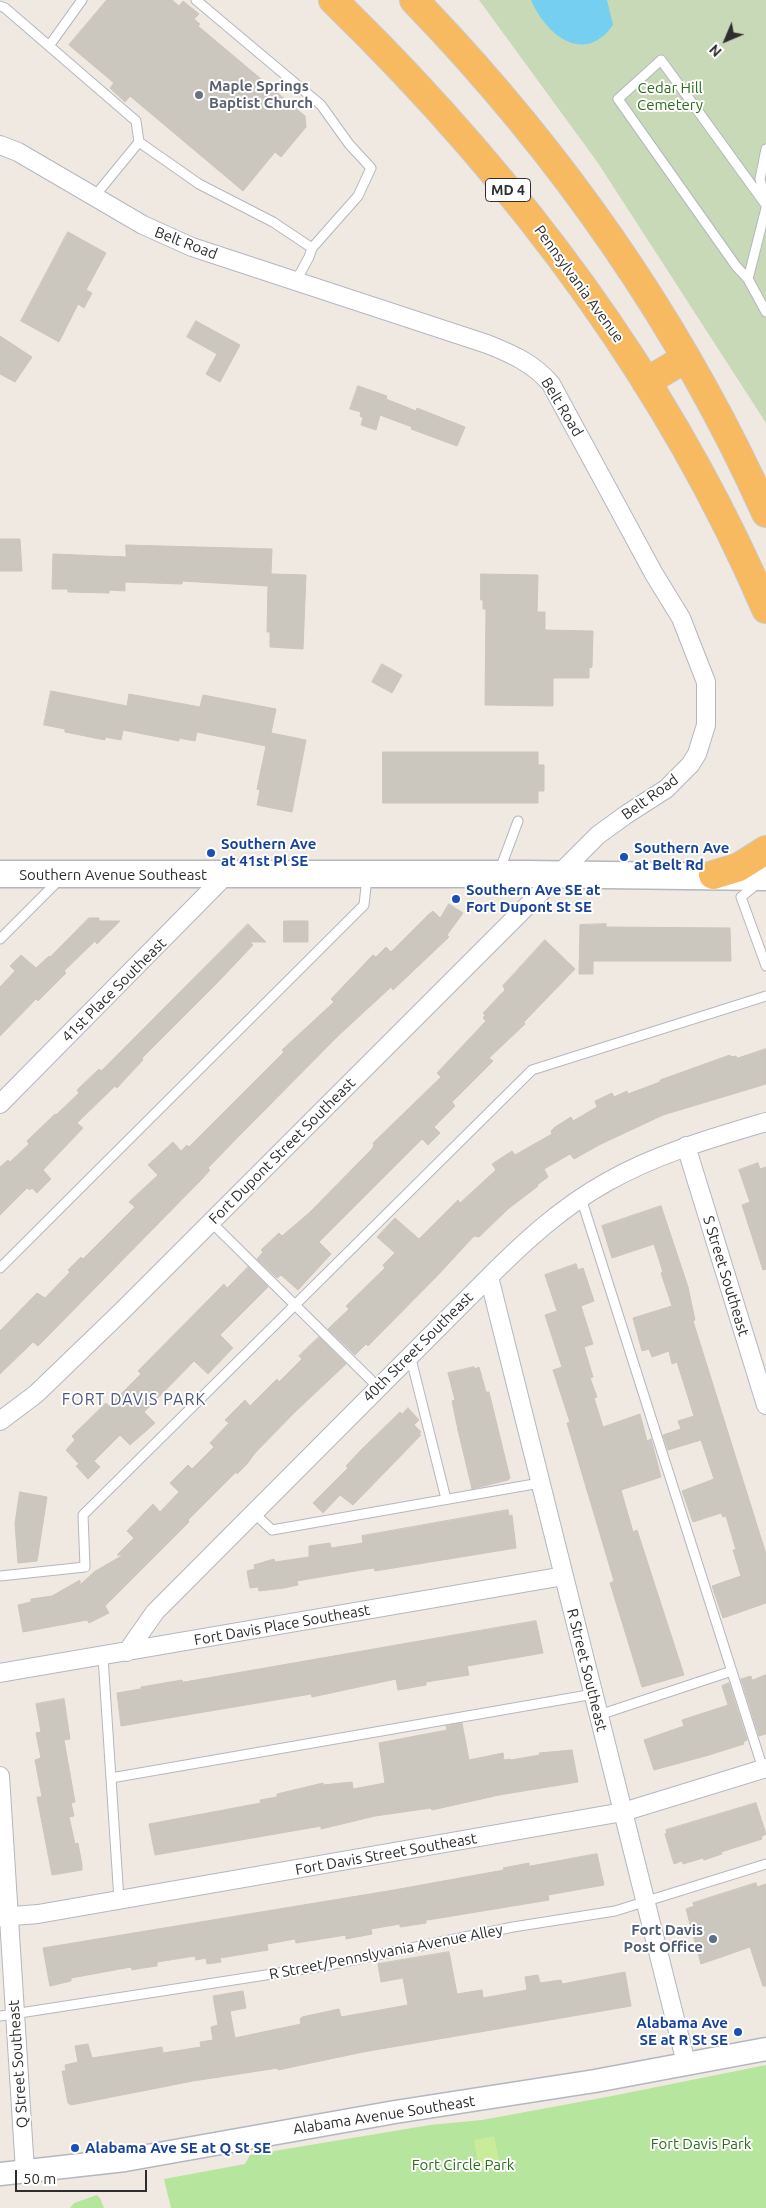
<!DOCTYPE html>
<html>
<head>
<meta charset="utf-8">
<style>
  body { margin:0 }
  #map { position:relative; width:766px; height:2208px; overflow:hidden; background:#efe9e1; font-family:Ubuntu,sans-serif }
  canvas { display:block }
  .north { position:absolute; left:701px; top:15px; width:50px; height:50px; -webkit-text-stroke:4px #fff; paint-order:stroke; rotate:225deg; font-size:14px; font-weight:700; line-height:20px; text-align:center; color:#2e2e2e }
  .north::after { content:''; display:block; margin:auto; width:18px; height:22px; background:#2e2e2e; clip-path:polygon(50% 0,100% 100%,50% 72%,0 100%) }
  .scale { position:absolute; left:15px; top:2170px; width:132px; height:22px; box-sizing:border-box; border:2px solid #2e2e2e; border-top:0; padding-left:6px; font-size:15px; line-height:18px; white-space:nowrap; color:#2e2e2e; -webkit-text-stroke:4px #fff; paint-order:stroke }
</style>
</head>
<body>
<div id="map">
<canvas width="766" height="2208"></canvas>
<div class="north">N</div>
<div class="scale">50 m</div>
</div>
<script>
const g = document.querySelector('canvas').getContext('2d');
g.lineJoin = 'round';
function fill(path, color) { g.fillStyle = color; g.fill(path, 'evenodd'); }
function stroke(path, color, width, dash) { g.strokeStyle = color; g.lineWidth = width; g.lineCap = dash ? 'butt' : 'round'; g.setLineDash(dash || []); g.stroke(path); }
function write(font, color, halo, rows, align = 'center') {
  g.font = font + ' Ubuntu,sans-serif'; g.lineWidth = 4; g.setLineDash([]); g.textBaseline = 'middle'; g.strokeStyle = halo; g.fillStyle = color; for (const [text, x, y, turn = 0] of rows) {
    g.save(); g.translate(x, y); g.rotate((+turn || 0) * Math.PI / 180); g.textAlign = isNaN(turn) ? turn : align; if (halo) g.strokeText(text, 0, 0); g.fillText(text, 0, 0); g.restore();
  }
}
fill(new Path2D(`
  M766,2065V2208H171L164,2179L245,2164L250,2155L430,2125L482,2120L612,2096Z
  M97,2195L100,2198L104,2208H70L74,2203Z`), '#b6e59e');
fill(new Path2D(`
  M479,0H766V423L598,163Z`), '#c8d9b8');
fill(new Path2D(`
  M494,2136L500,2165L479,2168L474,2140Z`), '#c9ec9a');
fill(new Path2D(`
  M531,0H607L613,25C584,66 546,35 531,0Z`), '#75cff0');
const building = new Path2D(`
  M107,0H172L179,6L183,1L199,14L194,19L200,24L198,26L305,116L306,127L281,157L275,152L243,191L130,96L125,102L110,88L114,83L69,45Z
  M68,232L106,253L86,290L92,293L84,308L78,304L59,342L21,321Z
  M196,321L240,345L220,382L206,374L217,354L187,337Z
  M0,336L32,357L15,382L0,374Z
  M358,386L387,396L386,399L416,411L417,408L465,427L457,446L411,429L412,427L380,415L376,430L361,425L363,418L360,416L361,412L350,409Z
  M0,539H20L22,571H0Z
  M126,545L272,549L271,574L306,575L303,649L270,647V632H267L268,586L182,581V584L125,582V591L109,590V593L68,592V589H52L53,554L126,557Z
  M481,574L538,575L537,612H545V630L593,631L592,667L589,668V678H553V706L485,705L486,609H483V600H481Z
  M382,664L402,675L392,693L372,682Z
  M51,691L127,706L129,694L200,707L203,695L276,709L271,733L306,740L292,812L257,805L260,790L257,789L266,746L197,732L195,741L179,738V741L123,730L121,740L105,737V740L65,732V729L44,725Z
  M383,752H538V765H544V791H538V803H383Z
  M449,904L463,913L447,935L449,937L393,990L391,987L338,1036L239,1136L208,1168L210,1170L202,1179L45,1339L38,1346L33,1342L0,1374V1331L37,1293L45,1298L70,1272L68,1270L81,1257L83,1259L135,1207L129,1202L158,1175L148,1165L173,1142L181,1151L187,1145L189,1147L284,1052L282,1050L334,1002L331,999L373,955L376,957L386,947L391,952L428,915L433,911L440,918Z
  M89,918H99V921H120L97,944L95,941L64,971L66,973L38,1001L36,999L0,1036V987L15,971L10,966L21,955L36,968L49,956L50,957Z
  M284,921H308V942H284Z
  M248,924L266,942H250L253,945L217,983L142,1058L143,1060L127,1077L117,1088L115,1086L77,1123L83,1128L43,1170L51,1179L37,1193L32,1188L30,1190L27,1188L0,1215V1167L8,1160L10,1162L29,1144L27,1141L55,1114L56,1115L79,1093L77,1090L99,1069L101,1071Z
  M606,924V927L730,928L731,961H593V974H579L580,925Z
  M545,940L575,969L524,1022L525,1024L489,1058L493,1061L452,1102L455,1106L434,1127L440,1133L428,1145L422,1139L319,1242L331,1254L298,1290L281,1275L277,1278L257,1259L263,1252L261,1250L279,1233L282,1236L309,1213L372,1149L374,1145L373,1143L441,1077L437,1073L486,1021L483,1018L485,1015L483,1013L505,990L503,986Z
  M766,1049V1084L663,1115L601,1144L574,1159L570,1154L544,1169L548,1177L537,1185L538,1186L508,1209L479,1237L474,1236L438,1275L368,1346L366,1344L355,1355L328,1329L349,1309L346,1306L385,1268L383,1265L395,1253L377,1237L395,1218L419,1239L458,1200L460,1203L496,1170L492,1164L512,1151L515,1155L552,1134L551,1131L555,1127L571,1117L573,1121L597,1107L595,1101L612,1093L614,1097L627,1091L628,1094L660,1082V1080L730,1055L731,1057L736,1056L737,1058Z
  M758,1163L760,1169L766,1167V1269L763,1270L742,1205L750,1202L739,1170Z
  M661,1206L688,1287L695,1320L693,1321L766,1554V1603L723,1618L712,1586L741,1576L733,1550H736L726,1516L723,1517L721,1513L693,1522L682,1491L714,1479L701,1440L668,1450L663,1435L681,1429L678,1421L694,1416L677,1362L672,1364L669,1351L652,1357L649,1349L642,1351L633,1318L672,1306L661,1273L663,1272L654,1244L612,1258L602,1226Z
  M576,1264L578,1270L583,1268L594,1301L581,1306L593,1344L584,1347L593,1377L590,1378L597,1397L594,1398L603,1427L640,1414L647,1441L651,1439L661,1477L621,1490L633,1532L637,1530L684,1675L642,1687L610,1583L614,1581L567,1423L570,1422L553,1370L562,1367L545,1315L557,1311L545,1275Z
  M248,1267L268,1287L220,1335L233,1348L231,1350L208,1374L194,1361L144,1412L155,1423L130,1445L120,1435L94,1461L100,1467L88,1479L76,1466L79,1464L66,1450L75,1440L72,1436L106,1403L109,1406L141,1374L138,1371L224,1284L227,1288Z
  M319,1337L346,1364L294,1413L255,1453L247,1464L237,1474L236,1472L188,1520L189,1522L105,1606L109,1613L89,1623L87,1620L23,1632L18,1605L31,1602V1599L52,1596L80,1580V1585L94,1572L123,1555H117L134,1538L127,1531L153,1504L160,1512L179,1492L170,1483L188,1465L192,1469L214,1447L210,1443L229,1423L225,1420L245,1400L250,1406L277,1379L279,1382L302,1359L299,1356Z
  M474,1367L475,1369L479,1367L486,1392H489L510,1478L508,1480L472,1489L458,1430L452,1401L455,1400L448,1373Z
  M408,1408L419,1420L414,1425L421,1432L419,1434L421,1435L353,1505L340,1495L323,1513L313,1503L348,1468L346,1466L362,1449L400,1412L402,1414Z
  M20,1492L47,1497L37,1561L18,1563L15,1524Z
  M508,1510L509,1516L512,1515L516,1548L375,1571L374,1568L367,1569L297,1581L298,1585L284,1588L259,1591L258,1587L250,1588L247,1571L255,1569L254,1565L274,1559L275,1562L309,1557V1546L330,1543L331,1548L363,1543L362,1536Z
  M536,1621L543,1653L467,1666L469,1675L426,1682V1685L398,1690L396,1679L312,1697L311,1694L121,1726L117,1693L141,1689V1687L182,1680L183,1682Z
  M766,1675V1734L759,1736L741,1679L751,1676L752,1680Z
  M729,1683L747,1740L743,1742L744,1744L709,1755L654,1770L644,1740L684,1726L682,1720L728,1705L722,1686Z
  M64,1699L70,1739L64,1740L75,1802L71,1803L74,1816L69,1817L75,1844L78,1843L82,1865V1870L52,1875L37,1797H42L35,1760L41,1758L36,1733L41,1732L36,1704Z
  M462,1723L469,1760L503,1753L504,1760L510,1759L511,1760L540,1755L539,1753L572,1750L578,1782L499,1795L432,1810L431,1808L375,1816L321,1829V1826L155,1855L149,1824L261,1803L260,1800L277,1797V1794L323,1783V1785L352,1782L353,1789L385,1783L379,1743L447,1730L446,1726Z
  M756,1803L766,1834L761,1837L762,1839L721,1852L722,1854L704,1860L703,1858L683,1864L682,1861L674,1864L665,1834L667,1833L666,1830Z
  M597,1854L604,1885L548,1895L549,1900L434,1919L426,1920V1923L400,1927V1924L371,1929L372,1934L346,1939V1935L296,1943L295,1939L267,1944L268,1950L220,1958L221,1962L207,1964L206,1958L196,1960L195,1956L157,1962V1966L143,1968L132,1970L131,1967L71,1978V1981L50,1986L49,1981L43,1948L394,1890L504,1870L503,1868L529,1863V1866Z
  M756,1883L757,1887L766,1884V1986H763L750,1947L701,1964L686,1909L694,1906L693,1903Z
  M449,1952L457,1994L482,1990L483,1998L527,1990L525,1977L538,1975L540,1983L561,1980L562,1984L625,1972L631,2006L363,2052L278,2070V2068L193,2081L71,2105L68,2103L62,2071H66L65,2065L78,2062L75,2046L88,2044L92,2058L162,2047L163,2053L201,2047L200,2042L213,2040L211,2027L218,2025L213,1996L243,1991L246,2008L230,2011L235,2038L301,2024L300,2019L302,2017L339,2009L341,2017L408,2005L403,1978L381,1982L378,1964Z`);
fill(building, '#cbc7bf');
stroke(building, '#cbc5ba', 1);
const service = new Path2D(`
  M196,0L321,105L349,144L371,168L358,196L312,248L309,257L296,281
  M0,6L5,8L136,121L139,142L94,197
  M49,46L82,0
  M139,142L199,184L273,222L312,248
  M765,200L760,179L766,149
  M766,205L661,60L618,99L736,266L748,279L766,312
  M748,279L766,208
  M499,872L518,821
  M757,884L741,897L766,966
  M0,939L60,879
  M581,1198L763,1769
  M211,1222L378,1387
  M0,1268L364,905L367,877
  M410,1355L446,1499
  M254,1513L272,1530L540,1483
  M0,1576L85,1567L83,1515L532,1070L766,996
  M103,1657L119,1900
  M599,1715L732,1671
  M111,1778L594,1694
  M0,2016L324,1966L513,1927L615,1911L766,1864`);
const minor = new Path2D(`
  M0,145L18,152L143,225L192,247L487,344C512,354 533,363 551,384L654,574L681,618L706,682V725L697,754L690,765L666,789L627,814L598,835L120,1313L36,1394L0,1421
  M0,1104L226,875
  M686,1146L766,1405
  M489,1277L686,2063
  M127,1652L155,1612L489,1277C525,1241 562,1207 607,1182C656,1154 712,1138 766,1122
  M0,1673L564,1576
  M0,1776L25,2171
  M0,1917L38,1914L623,1812L766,1768`);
const tertiary = new Path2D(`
  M0,2174L125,2160L395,2112L595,2081L766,2049`);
const secondary = new Path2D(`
  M0,874H526L766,877`);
const trunk = new Path2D(`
  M333,0C512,174 667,378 766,609
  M414,0C559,150 680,322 766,513
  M646,382L686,358
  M713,875L739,867L766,850`);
stroke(service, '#b4b7c1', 11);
stroke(minor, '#b4b7c1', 20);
stroke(tertiary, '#b4b7c1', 25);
stroke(secondary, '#b4b7c1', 29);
stroke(trunk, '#c9c9c9', 30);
stroke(service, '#fff', 9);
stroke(minor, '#fff', 18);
stroke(tertiary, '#fff', 22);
stroke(secondary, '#fff', 26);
stroke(trunk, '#f8ba60', 28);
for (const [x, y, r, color] of [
  [199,95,5,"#6b7280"],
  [211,853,5,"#1a4fb4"],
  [624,857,5,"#1a4fb4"],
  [456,899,5,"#1a4fb4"],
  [713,1939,5,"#5c6f8a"],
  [738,2032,5,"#1a4fb4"],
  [75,2148,5,"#1a4fb4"]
]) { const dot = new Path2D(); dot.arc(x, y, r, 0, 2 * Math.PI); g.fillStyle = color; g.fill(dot); stroke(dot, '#fff', 2); }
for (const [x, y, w] of [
  [508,190,45]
]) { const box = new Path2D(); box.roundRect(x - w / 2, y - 11.5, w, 23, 4); g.fillStyle = '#fff'; g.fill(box); stroke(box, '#2e2e2e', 1); }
write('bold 14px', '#2e2e2e', null, [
  ["MD 4",508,190]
]);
write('bold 15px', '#5b616d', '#fff', [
  ["Maple Springs",209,86],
  ["Baptist Church",209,103]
], 'left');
write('15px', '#2c6e1b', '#fff', [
  ["Cedar Hill",670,88],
  ["Cemetery",670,105],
  ["Fort Davis Park",701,2144],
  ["Fort Circle Park",463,2165]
]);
write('15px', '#2e2e2e', '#fff', [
  ["Belt Road",186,243,21],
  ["Pennsylvania Avenue",579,284,54],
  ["Belt Road",562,407,59],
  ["Belt Road",650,797,-36],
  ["Southern Avenue Southeast",113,875],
  ["41st Place Southeast",114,990,-45],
  ["Fort Dupont Street Southeast",282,1151,-45],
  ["S Street Southeast",726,1276,73],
  ["40th Street Southeast",418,1347,-45],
  ["Fort Davis Place Southeast",282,1625,-10],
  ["R Street Southeast",587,1670,76],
  ["Fort Davis Street Southeast",386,1854,-10],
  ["R Street/Pennslyvania Avenue Alley",386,1952,-11],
  ["Q Street Southeast",18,2064,-94],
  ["Alabama Avenue Southeast",384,2115,-9]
]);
write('bold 15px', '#164399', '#fff', [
  ["Southern Ave",221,844],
  ["at 41st Pl SE",221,861],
  ["Southern Ave",634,848],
  ["at Belt Rd",634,865],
  ["Southern Ave SE at",466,890],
  ["Fort Dupont St SE",466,907],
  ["Alabama Ave",728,2023,"right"],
  ["SE at R St SE",728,2040,"right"],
  ["Alabama Ave SE at Q St SE",85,2148]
], 'left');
write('bold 15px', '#4e5e75', '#fff', [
  ["Fort Davis",703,1930],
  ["Post Office",703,1947]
], 'right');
g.letterSpacing = '1px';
write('16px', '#4d5680', '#fff', [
  ["FORT DAVIS PARK",134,1400]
]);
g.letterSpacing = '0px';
</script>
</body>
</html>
